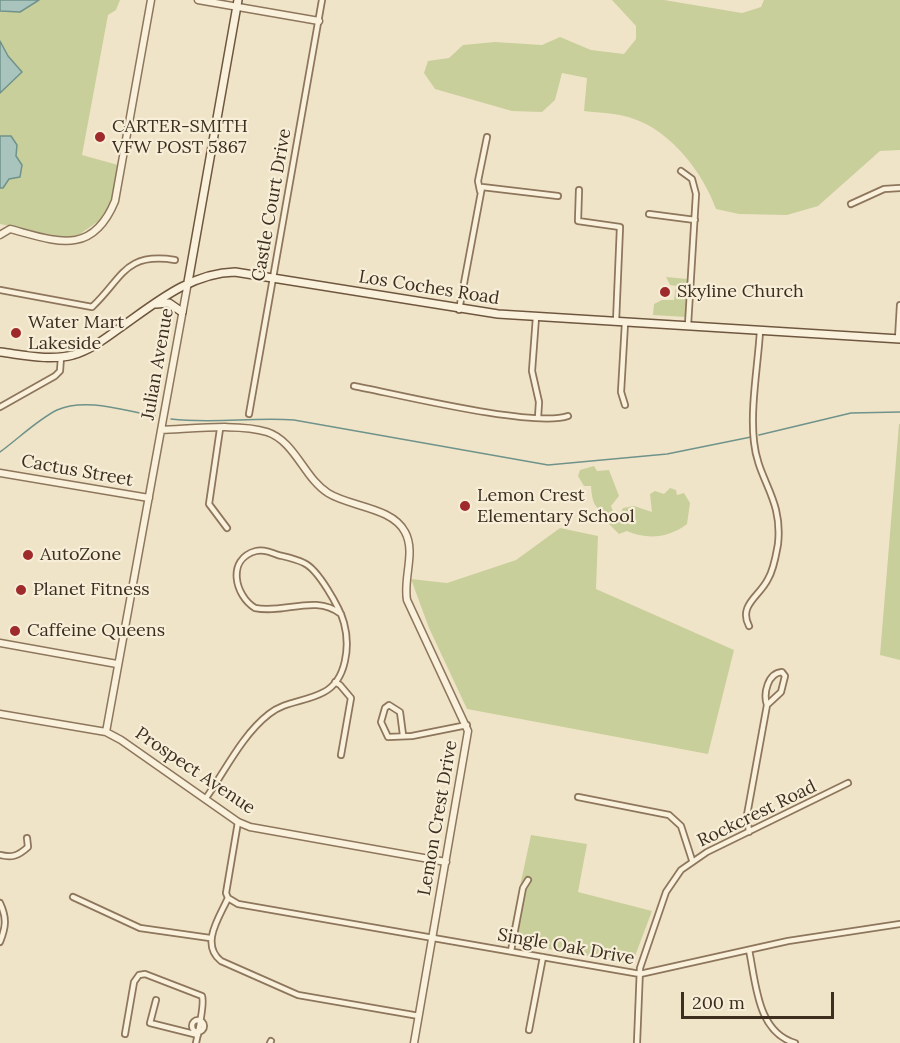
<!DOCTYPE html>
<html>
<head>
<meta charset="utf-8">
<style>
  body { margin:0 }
  #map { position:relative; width:900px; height:1043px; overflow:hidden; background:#f0e4c8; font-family:Lora,serif }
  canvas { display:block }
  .scale { position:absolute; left:681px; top:992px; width:153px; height:27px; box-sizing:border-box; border:3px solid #3d2e20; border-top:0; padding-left:8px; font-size:18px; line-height:21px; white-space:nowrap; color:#3d2e20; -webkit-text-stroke:4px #f7eed8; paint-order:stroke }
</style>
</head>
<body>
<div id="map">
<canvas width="900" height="1043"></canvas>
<div class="scale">200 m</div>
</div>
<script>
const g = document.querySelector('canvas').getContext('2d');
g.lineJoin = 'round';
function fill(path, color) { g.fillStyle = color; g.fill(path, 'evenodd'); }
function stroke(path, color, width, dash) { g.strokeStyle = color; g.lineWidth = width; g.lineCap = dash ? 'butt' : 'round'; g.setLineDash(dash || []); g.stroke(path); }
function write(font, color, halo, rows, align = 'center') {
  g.font = font + ' Lora,serif'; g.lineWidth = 4.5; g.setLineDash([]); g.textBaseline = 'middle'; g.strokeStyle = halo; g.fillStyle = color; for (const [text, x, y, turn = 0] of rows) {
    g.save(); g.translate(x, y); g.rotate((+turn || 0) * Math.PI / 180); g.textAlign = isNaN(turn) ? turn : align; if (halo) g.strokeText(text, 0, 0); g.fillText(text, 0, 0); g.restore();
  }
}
fill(new Path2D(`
  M0,0H120L116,10L108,15L82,155L118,165L109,209L103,218L80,234L67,238L0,224Z
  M612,0H664L742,13L761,7L764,0H900V150L880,151L818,206L787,215L739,214L716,209C703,173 672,132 634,119C619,113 599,113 584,111L587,78L562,73L555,100L542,112L512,111L435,89L424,73L428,61L449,58L463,45L495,42L542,45L560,37L591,50L624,54L636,39V26Z
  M666,277L687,279L685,317L653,315L654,304L662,300H674L676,286L670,285Z
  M899,424H900V660L880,655Z
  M594,466L597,471L609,470L619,496L611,506L617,522L623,508L634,506L652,512L650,494L655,491L664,494L670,488L676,490L677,495L684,493L690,503L687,524C669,538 647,540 627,531L619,534L609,524L608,515C594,509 592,501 591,486H584L578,476L580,470Z
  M560,528L598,536L596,589L734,650L708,754L467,709L429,628L411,579L447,583L516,560Z
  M531,835L587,844L578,892L652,911L632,964L508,942Z`), '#c9cf9b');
const water = new Path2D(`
  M0,0H39L20,12L0,11Z
  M0,41L8,56L22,72L0,93Z
  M0,136H11L17,145L16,156L22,165L20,177L9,179L3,188H0Z`);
fill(water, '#a9c4bc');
stroke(water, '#6f938a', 1.5);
stroke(new Path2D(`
  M171,419C212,424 253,417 294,420L548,465L667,454L751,437
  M759,435L851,413L900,412
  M0,452C18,439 37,420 57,410C86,397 125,411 155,416`), '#6f938a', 1.5);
const minor = new Path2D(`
  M681,171L692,179L696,194L688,325
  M579,190L578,221L620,227L616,322
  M480,191L478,181L487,137
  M851,204L884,189L900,188
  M649,214L695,220
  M0,290L92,307C123,278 124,252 175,260
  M459,310L482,187L558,196
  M536,317L532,371L539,402L538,418
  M898,339L900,305
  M354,386C396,394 534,428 568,416
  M625,405L621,392L625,323
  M0,407L55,376L60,371L61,357
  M249,414L322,0
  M220,429L209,504L227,528
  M749,626C738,605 760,596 768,579C774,569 776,555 778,544C783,498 758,481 754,442C750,408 758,365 760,331
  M335,682L340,685L351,698L341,755
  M403,735L400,712L389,705L385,708L381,722L388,737L412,736L467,725
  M578,797L669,815L681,826L692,860
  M206,798C225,771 242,735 269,714C285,701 306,702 324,692C347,680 350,645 344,623C340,608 318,569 304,563C296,559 286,557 278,555C271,552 263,549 256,551C226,559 235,596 255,608C285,614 315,594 341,614
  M749,832L747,815L767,705L781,692L785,676L782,672C768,673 763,693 767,705
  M0,855C12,858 18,856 28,847L27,838
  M73,897L140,928L210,938
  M228,898L238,904L640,974L788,941L900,924
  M228,898C219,918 200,944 221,961L298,995L419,1016
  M228,898L226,893L238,822
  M0,903C7,918 6,927 0,942
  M749,950C756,983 757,1032 795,1043
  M511,951L523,888L528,880
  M156,1000L150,1023L198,1035
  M192 1026a6 6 0 1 1 12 0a6 6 0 1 1-12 0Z
  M529,1030L543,957
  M125,1034L134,982L139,975L145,974L202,996C205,1003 198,1033 196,1043
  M270,1043L271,1041
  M637,1043L640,968L666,892L681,870L707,852L848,783`);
const tertiary = new Path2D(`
  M198,0L319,21
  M0,235L10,229C56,241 92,257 115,201L151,0
  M161,430C191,429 239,423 267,432C295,441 304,478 328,493C350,507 392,507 405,532C416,552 403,578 407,600L468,731L414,1043
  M0,473L149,498
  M0,643L117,664
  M0,714L106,732L121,740L238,822L250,827L446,862
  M106,732L188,282`);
const secondary = new Path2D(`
  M188,282L238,0
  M156,304L169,303L182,312
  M0,352C24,355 50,361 73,355C90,350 103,340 117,330C153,305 189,273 235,272L498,314L900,339`);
stroke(minor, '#8d765c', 8);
stroke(tertiary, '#8d765c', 9);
stroke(secondary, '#6f573f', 10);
stroke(minor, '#faf1dc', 4.5);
stroke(tertiary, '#faf1dc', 6);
stroke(secondary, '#faf1dc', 7);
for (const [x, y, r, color] of [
  [100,137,6,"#9e2a2b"],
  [665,292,6,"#9e2a2b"],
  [16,333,6,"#9e2a2b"],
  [465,506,6,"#9e2a2b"],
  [28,555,6,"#9e2a2b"],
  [21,590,6,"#9e2a2b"],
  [15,631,6,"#9e2a2b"]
]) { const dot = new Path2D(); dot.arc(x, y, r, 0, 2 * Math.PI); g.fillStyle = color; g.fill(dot); stroke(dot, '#f7eed8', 2); }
write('18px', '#3d2e20', '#f7eed8', [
  ["CARTER-SMITH",112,127],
  ["VFW POST 5867",112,148],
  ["Skyline Church",677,292],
  ["Water Mart",28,323],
  ["Lakeside",28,344],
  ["Lemon Crest",477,496],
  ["Elementary School",477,517],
  ["AutoZone",40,555],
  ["Planet Fitness",33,590],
  ["Caffeine Queens",27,631]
], 'left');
write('18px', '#3d2e20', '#f7eed8', [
  ["Castle Court Drive",272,205,-80],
  ["Los Coches Road",429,288,9],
  ["Julian Avenue",158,364,-80],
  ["Cactus Street",77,471,10],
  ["Prospect Avenue",195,771,34],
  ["Rockcrest Road",757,814,-26],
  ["Lemon Crest Drive",438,818,-80],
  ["Single Oak Drive",566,947,10]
]);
</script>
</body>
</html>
